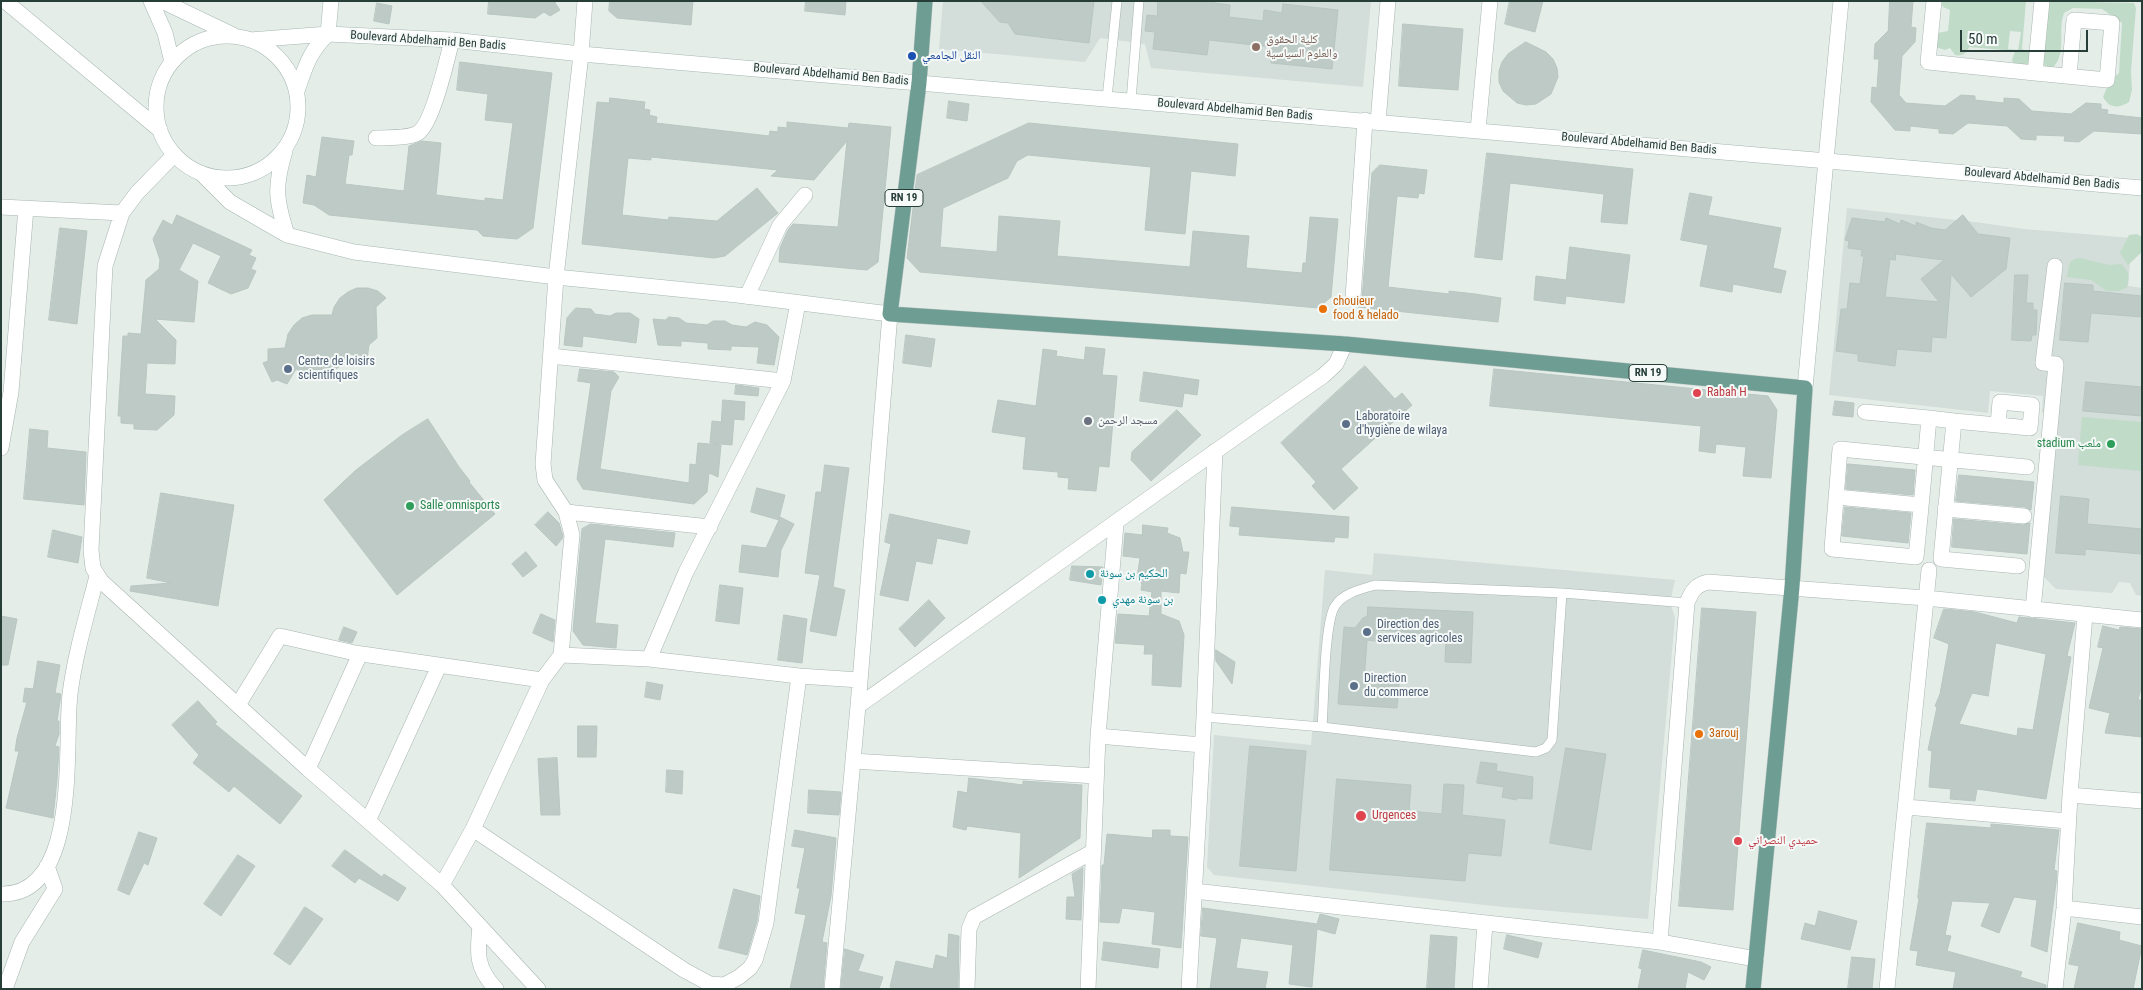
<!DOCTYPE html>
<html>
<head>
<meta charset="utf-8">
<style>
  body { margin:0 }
  #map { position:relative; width:2143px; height:990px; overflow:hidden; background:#e5ede9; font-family:"Roboto Condensed",sans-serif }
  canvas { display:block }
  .frame { position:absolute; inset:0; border:2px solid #263d38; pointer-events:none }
  .scale { position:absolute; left:1960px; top:30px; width:128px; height:22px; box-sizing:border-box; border:2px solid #263d38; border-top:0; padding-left:6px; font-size:15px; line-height:18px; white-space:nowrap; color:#263d38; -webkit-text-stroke:4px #f5f9f7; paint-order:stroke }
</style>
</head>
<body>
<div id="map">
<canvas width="2143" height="990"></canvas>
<div class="frame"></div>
<div class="scale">50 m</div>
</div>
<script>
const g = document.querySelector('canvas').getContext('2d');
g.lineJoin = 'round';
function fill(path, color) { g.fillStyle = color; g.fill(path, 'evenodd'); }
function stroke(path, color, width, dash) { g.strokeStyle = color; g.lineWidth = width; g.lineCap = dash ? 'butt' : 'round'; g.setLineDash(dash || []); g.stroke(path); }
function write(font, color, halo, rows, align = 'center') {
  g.font = font + ' "Roboto Condensed","Noto Naskh Arabic",sans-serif'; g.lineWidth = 4; g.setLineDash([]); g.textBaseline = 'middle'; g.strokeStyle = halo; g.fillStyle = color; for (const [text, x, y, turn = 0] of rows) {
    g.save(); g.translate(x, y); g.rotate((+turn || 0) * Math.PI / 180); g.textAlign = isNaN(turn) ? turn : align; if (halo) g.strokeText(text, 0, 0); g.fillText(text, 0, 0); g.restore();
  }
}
fill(new Path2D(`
  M943,1H1371L1363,87L1151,68L1145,44L1100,38L1085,62L939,49Z
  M1847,208L1956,220L1963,215L1968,221L2024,229L2132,238L2128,286L2142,288V596L2136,595L2130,583L2119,582L2112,593L2056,589L2044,577L2058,413L2042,412L2043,396L1990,391L1988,413L1829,395Z
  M1374,553L1675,580L1670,602L1675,618L1648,919L1503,907L1214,875L1207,867L1214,735L1311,745L1325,570L1372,575Z`), '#d3ddd9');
fill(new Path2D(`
  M1941,1H2026L2022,49L2030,52L2032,57L2028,66L2014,65L2012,60L2015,51L1969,47C1967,54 1962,56 1955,55L1950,48L1945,50L1936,47L1937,33L1948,31L1950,10L1943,7ZM2010,31L2021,32L2018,50L2008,49Z
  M2046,1L2134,3L2136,8L2131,71L2132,90L2129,102C2118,109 2109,108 2103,97L2109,82L2119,73L2122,23L2102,9L2073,8L2064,13C2057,31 2068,56 2051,69L2045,67L2041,57Z
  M2137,234L2142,237V252L2128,265L2120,253L2129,235Z
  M2080,258L2109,265L2121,264C2129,270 2130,277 2127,287L2119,291H2107L2091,280L2067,277C2069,266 2068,259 2080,258Z
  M2082,417L2142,422V471L2078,465Z`), '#c0dcc8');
const building = new Path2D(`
  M489,1H557L555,3L560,10L550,16L544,12L535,18L488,14Z
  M610,1H693L691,25L617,18L609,11Z
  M806,1H846L845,15L805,11Z
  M981,1H1094L1089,43L1015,34L1008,23L1000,22Z
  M1158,1H1214V3L1230,5L1229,17L1263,21L1264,10L1282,13L1283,4L1338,10L1332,69L1271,63L1272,47L1209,40L1207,55L1153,49L1155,32L1145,31L1147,15L1157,16Z
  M1510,1H1543L1535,32L1505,24Z
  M1890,1H1913L1911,27L1916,28L1915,42L1902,56L1899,95L1906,103L1945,106L1961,95L1975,96V100L2004,103V98L2019,99L2032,111L2071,114L2086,103L2101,104V109L2108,110L2107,114L2142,118V134L2094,131L2079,142L2064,141L2065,136L2036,135V140L2021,139L2007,126L1968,123L1953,134L1939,133V129L1910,126V131L1895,130L1871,102L1872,87L1877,88L1879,59H1874L1875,44L1888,31Z
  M377,3L392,6L389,24L374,21Z
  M1403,24L1463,29L1458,90L1399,86Z
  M1526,42L1546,52L1553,59L1557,68L1558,77L1551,94L1536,104L1526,105L1517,103L1503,91L1499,82V71L1502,62L1508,54Z
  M460,62L552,73L533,228L517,239L483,236L477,230L329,215L314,205L303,203L307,175L316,177L322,137L354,141L352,155H349L345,184L404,191L409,146L422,141L441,143L436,195L485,201V198L503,200L513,123L485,120L488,94L457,90Z
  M610,98L645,102L644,109L650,110L649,115L657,117L656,123L769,136L770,131L778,132V127L787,128V122L848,128L849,123L891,127L878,262L867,270L779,262L780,248L788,230L793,224L838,227L847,141L814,180L771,176L778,170L651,157V160L628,158L622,215L668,220L669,217L717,221L757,188L778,213L725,256L714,258L582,244L597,102L609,103Z
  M949,101L969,104L967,121L947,118Z
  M1029,123L1238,144L1235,176L1191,171L1185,234L1145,230L1151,167L1028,155L1017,161L1008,178L943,208L940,247L997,252L999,216L1060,221L1057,256L1190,267L1193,231L1249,236L1246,268L1302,273L1303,263H1306L1310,217L1338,219L1331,297L1318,308L920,272L907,258L917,175Z
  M1487,153L1633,169L1627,224L1601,222L1604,194L1510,183L1502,260L1475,257Z
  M1380,165L1427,170L1424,194L1419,193L1418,198L1397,196L1388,287L1449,294V291L1475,294L1501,298L1498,322L1358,307L1362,299L1372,173Z
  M1690,193L1712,197L1708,215L1781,228L1773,268L1786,271L1781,293L1733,284L1732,292L1700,286L1708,245L1681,240Z
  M177,215L252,250L249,255L256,258L251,269L256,271L248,288L231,294L208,283L221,256L193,243L179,270L198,281L194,322L155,319L176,340L175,364L147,363L145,394L175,396L174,415L157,430L134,429V424L121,423V416H118L123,336H128V333L141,334L146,280L159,269L160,260L153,239L163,220L172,225Z
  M1963,215L1978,234L2010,238L2006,269L1971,297L1951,274L1946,338L1932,337L1931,352L1897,349L1895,366L1858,361V354L1836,351L1841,309H1847L1850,283L1860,284L1864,256H1861L1862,250L1848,248L1849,241L1845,240L1852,218L1885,222L1886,218L1900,224L1901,220L1916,226V222L1931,228L1945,230ZM1896,254L1944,260L1921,279L1939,302L1885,297L1890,259L1895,260Z
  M60,228L87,231L77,324L49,320Z
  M1570,247L1630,255L1624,303L1566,296L1565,304L1534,300L1536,276L1566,280Z
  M2015,275H2028L2026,303H2033V310H2037L2036,335H2032L2031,341L2012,340Z
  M2065,283L2093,285V291L2142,296V317L2091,313L2088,342L2060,340Z
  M357,288H368L378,291L386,298L376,307L377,338L369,345L367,360L348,353L344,363L328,375L318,377L307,375L296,369L287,384L277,380L272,382L263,363L268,361V349L285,348L288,334L294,325L302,318L312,315H332L334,307L340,298L348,292Z
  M576,308L591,309L595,314L610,316L616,313H630L639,319L636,343L583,336L582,347L564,345L567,318Z
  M669,317L679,318L686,323L707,325L713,321H725L732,325L746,327L755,322L767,325L779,337L774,365L757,363L759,347L731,346V350L708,349V343L681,341V346L658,345L653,319L665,320Z
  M906,335L935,339L931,367L903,363Z
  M1086,347L1105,349L1102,375L1117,376L1109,467L1099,466L1096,491L1068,489L1069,478L1058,477V472L1023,469L1026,437L992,432L998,400L1036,406L1043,349L1057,351L1056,356L1084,360Z
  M1365,366L1395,399L1402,393L1412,405L1341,469L1358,488L1334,510L1312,486L1316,482L1281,443Z
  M580,369L614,372L619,377L611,391L600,469L689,483L690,464L696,465L698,443L721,445L718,477L709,473L707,492L694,504L583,489L577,479L591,383L578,381Z
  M1494,369L1768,396L1777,410L1771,478L1743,476L1746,447L1716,444L1715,453L1699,451L1701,426L1490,406Z
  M1144,372L1199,380L1197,395L1184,393L1182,407L1140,401Z
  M2086,382L2142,387V416L2083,411Z
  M736,385L759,388L758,396L735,394Z
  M723,400L745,402L744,420L734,419L732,445L710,443L712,421L721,422Z
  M1835,401L1854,403L1853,417L1833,415Z
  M1177,410L1201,435L1151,481L1131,460L1132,452Z
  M428,419L459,467L470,481L469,482L495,514L397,595L324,500L356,470L402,435Z
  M30,429L48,431L47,448L86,452L84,505L24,499Z
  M1848,464L1915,470L1913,495L1846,489Z
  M825,465L849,468L833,587L845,590L836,636L810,631L820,575L805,573L816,492H821Z
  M1959,475L2034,482L2031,510L2025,507L1956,501Z
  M757,488L785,495L779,519L780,517L794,524L781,550L778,577L739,572L742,545L766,548L779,520L751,512Z
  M161,493L234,505L218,606L130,591L131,586L171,583L147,578Z
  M2061,496L2089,499L2087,524L2142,529V554L2085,549V555L2056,553Z
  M1232,507L1349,517L1348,538L1335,537L1334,542L1239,535L1240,527L1230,526Z
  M1845,507L1911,513L1908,543L1842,536Z
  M548,512L559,523L563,536L562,539L556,546L535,525Z
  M890,514L970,531L967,544L937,538L932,564L916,561L908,601L880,595L891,544L885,542Z
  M1954,519L2023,525L2030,523L2027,554L1952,547Z
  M591,524L675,533L673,547L605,539L595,623L618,625L616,648L583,645L573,631L582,529Z
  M1143,525L1168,528L1167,533L1180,538L1183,552H1189L1186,574L1180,573L1179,593L1161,591V614L1179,621L1184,635L1181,687L1152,685L1153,654H1144L1145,645L1115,643L1118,614L1149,616L1152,592L1141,590L1142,584L1137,578L1140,558L1123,556L1125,533L1142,535Z
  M53,530L82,537L78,563L48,557Z
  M526,552L537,566L523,577L512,564Z
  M1072,566L1103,567L1101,585L1070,580Z
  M720,585L743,588L739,624L716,621Z
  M929,600L945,618L915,647L899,629Z
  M1368,607L1473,612L1471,663L1445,662L1446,635L1376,630V641L1367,640L1364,681L1399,684L1397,708L1338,704L1344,627L1355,628L1363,618L1367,616Z
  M1702,608L1756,612L1733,910L1679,906Z
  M1944,609L1975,612L2017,623L2019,617L2075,623L2067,656L2071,657L2046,799L1977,789L1975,801L1950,799L1951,789L1929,787L1932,751L1928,750L1937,707L1935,706L1940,694L1949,644L1934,638ZM1996,643L2046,654L2033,730L2018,728L2017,736L1959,724L1972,693L1988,696Z
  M541,614L555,620L553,642L533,633Z
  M784,615L807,619L802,663L778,660Z
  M1,616L17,619L8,665H1Z
  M2103,626L2119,630L2120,627L2142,629V685L2138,700H2142V737L2105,733L2110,713L2089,708L2103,648L2098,647Z
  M344,627L357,632L352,643L339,640Z
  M1216,650L1235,662L1232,684L1216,661Z
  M38,661L60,665L55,693L61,694L57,721H59V734L55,746L59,747L57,780L53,818L6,808L19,751H15L17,738L27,702H23L25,688L33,689Z
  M647,682L663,685L660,700L645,697Z
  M198,701L217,722L215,724L302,796L280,824L234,786L229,792L193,763L199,755L172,725Z
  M578,726H597L596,757H578Z
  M1250,746L1306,751L1296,871L1240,866Z
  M1566,748L1606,754L1591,850L1550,843Z
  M557,758L560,815H541L538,759Z
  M1481,762L1497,764L1496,771L1533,777L1532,799L1517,798L1516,800L1502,797L1504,787L1477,783Z
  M667,770L683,771L682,794L666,792Z
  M969,778L1023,785V781L1082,785L1080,838L1019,878L1021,833L967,826L966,830L953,827L958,791L967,793Z
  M1337,779L1411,785L1409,811L1442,814L1444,784L1464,785L1462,815L1505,820L1501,856L1468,853L1465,881L1330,870Z
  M809,790L841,792L839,815L808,813Z
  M1927,823L1991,828V824L2059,830L2054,870L2057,871L2056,883L2047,952L2031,946L2037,900L2014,897L1999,933L1981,926L1990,903L1952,901L1945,935L1951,936L1947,951L2022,972L2020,977L2046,985V989H1953L1956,972L1916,965L1918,951L1910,950L1919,899L1918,898Z
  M795,830L836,838L831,896L822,942L827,943L823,989H790L806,915L795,913L800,888H797L805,848L792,846Z
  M1153,830H1170V836L1188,837L1181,948L1152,944L1155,912L1122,908L1119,923L1100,922L1102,865H1104L1107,834L1152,838Z
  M139,832L157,838L148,865L144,863L129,895L118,890Z
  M345,850L382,877L384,874L406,888L398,901L359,878L355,883L332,866Z
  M238,855L255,866L221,916L204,904Z
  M1083,868L1081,920L1066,919L1067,897H1075L1072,874Z
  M734,889L760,896L757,921L747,955L719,948Z
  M305,907L323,919L290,965L274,954Z
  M1203,908L1317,924L1320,914L1339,919L1335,934L1317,929L1312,987L1289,984L1293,945L1241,938L1236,968L1268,972L1265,989H1210L1217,938L1201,936Z
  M1819,911L1857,921L1850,950L1801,939L1805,923L1815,926Z
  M2078,923L2120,932L2119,940L2142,946L2133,989H2074L2079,966L2069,964Z
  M949,934L959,936L958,989H899L890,987L896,961L933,969L936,955L947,958Z
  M1431,935L1457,937L1454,989H1427Z
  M1507,935L1542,943L1538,958L1504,949Z
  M1104,942L1160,949L1158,968L1102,960Z
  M845,949L864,955L858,971L883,977L879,989H841Z
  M1643,950L1701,962L1711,967L1704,980L1688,972L1685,989H1638L1642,969L1639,968Z
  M1852,957L1875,959L1872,989H1848Z`);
fill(building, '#bdcac6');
stroke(building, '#b8c6c1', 1);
const service = new Path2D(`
  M1107,98L1117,1
  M1131,101L1139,1
  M1204,717L1322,727L1536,752L1546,748L1552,740L1562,593
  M1322,727C1324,703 1324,623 1335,606C1343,593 1362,589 1375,585L1562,593L1687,603`);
const minor = new Path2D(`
  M1934,1L1928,62L2035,73L2042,1
  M2035,73L2107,80L2112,23L2074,20L2069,76
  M1378,122L1388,1
  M1478,130L1490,1
  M376,138C388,137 407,139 418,133C433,123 447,59 452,40
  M174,155L137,193L122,213L105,266L91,550L93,568L101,581L308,769L442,885L473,829L542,680L561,655L572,535L566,512L545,480L543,464L556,277L581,54L585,1
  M1,207L122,213
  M747,296L780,225L805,195
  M1353,298L1365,120
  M551,356L783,381
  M1865,412L1929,418
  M1954,421L2030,428L2032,405L2000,402L1998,425
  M1,448L11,392L26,208
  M1836,497L1921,505
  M1945,509L2024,516
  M566,512L710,527
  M2018,566L1941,559L1954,421L1929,418C1925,464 1921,510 1916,557L1832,549L1840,449C1903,455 1965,461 2027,467
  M2033,610L2056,364L2043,363L2055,266
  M561,655L649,659L799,676L860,680
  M649,659L686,572L783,381L798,303
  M238,705L280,636L355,653L542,680
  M858,706C1013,596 1167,484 1323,376L1336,364L1345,344
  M1098,736L1202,745
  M853,761L1096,776
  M308,769L360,654
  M2070,795L2142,801
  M1906,807L2068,821
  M368,821L439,666
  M473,829L684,970L710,984L724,985L739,977L750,968L755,960L766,923L799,676
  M442,885L538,989
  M1194,891L1660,942L1756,959
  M1,894C81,896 64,745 70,694C75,654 87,615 97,576
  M2064,908L2142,917
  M480,926C477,953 476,968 496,989
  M1660,942L1687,603C1692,590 1696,585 1708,582L1926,598L2142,620
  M5,989L22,942L55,889L47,866
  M832,989L858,706L890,314
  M967,989L969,929L974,917L1092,852
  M1088,989L1098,736L1116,524
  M1189,989L1204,717L1215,451
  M1480,989L1485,924
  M1887,989L1929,570
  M2055,989L2064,908L2070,795L2085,615`);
const tertiary = new Path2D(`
  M1826,160L1841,1`);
const secondary = new Path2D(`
  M5,1L160,130
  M151,1L165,33L172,62
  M162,1L233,35
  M156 107a71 71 0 1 1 142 0a71 71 0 1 1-142 0Z
  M250,40L328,34L452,40L581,54L2142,188
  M297,91C305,68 309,52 328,34L331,1
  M285,151C274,187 276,200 287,235
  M201,173L230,202L287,235L354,252L556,277L737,295L890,314
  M1805,388L1826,160`);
const primary = new Path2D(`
  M925,1L919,83L890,314L1345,344L1805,388L1792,587L1753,989`);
stroke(service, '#a8b5b0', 10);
stroke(minor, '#a8b5b0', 16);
stroke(tertiary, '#a8b5b0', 16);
stroke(secondary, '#a4b7b1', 16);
stroke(primary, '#c2c9c7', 16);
stroke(service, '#fff', 9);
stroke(minor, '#fff', 15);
stroke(tertiary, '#fff', 15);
stroke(secondary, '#fff', 15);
stroke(primary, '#6e9e93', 15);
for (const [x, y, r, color] of [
  [1256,47,5,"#8d6e63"],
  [912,56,5,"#1a4fb4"],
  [1323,309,5,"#e8710a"],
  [288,369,5,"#5c6f8a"],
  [1697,393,5,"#e0444e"],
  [1088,421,5,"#6b7280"],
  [1346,424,5,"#5c6f8a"],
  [2111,444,5,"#2e9e5b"],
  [410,506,5,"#2e9e5b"],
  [1090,574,5,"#0f9aa8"],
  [1102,600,5,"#0f9aa8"],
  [1367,632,5,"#5c6f8a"],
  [1354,686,5,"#5c6f8a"],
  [1699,734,5,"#e8710a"],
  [1361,816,6,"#e0444e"],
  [1738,841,5,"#e0444e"]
]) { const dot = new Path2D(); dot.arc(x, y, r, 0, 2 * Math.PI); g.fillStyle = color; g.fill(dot); stroke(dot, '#f5f9f7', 2); }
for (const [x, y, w] of [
  [904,198,38],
  [1648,373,38]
]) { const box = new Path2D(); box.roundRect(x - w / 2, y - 8.5, w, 17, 4); g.fillStyle = '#f5f9f7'; g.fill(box); stroke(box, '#263d38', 1); }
write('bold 11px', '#263d38', null, [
  ["RN 19",904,198],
  ["RN 19",1648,373]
]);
write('12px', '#785e54', '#f5f9f7', [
  ["كلية الحقوق",1266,40],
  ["والعلوم السياسية",1266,54]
], 'left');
write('12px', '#263d38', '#f5f9f7', [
  ["Boulevard Abdelhamid Ben Badis",428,41,4],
  ["Boulevard Abdelhamid Ben Badis",831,75,5],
  ["Boulevard Abdelhamid Ben Badis",1235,110,5],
  ["Boulevard Abdelhamid Ben Badis",1639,144,5],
  ["Boulevard Abdelhamid Ben Badis",2042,179,5]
]);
write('12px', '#164399', '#f5f9f7', [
  ["النقل الجامعي",922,56]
], 'left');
write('12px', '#c56008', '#f5f9f7', [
  ["chouieur",1333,302],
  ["food & helado",1333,316],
  ["3arouj",1709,734]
], 'left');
write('12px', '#4e5e75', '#f5f9f7', [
  ["Centre de loisirs",298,362],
  ["scientifiques",298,376],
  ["Laboratoire",1356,417],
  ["d'hygiène de wilaya",1356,431],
  ["Direction des",1377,625],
  ["services agricoles",1377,639],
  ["Direction",1364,679],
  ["du commerce",1364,693]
], 'left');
write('12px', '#be3a42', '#f5f9f7', [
  ["Rabah H",1707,393],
  ["Urgences",1372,816],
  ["حميدي النصراني",1748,841]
], 'left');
write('12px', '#5b616d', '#f5f9f7', [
  ["مسجد الرحمن",1098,421]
], 'left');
write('12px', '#27864d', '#f5f9f7', [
  ["stadium ملعب",2101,444],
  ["Salle omnisports",420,506,"left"]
], 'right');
write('12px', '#0d838f', '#f5f9f7', [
  ["الحكيم بن سونة",1100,574],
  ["بن سونة مهدي",1112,600]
], 'left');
</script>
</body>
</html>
